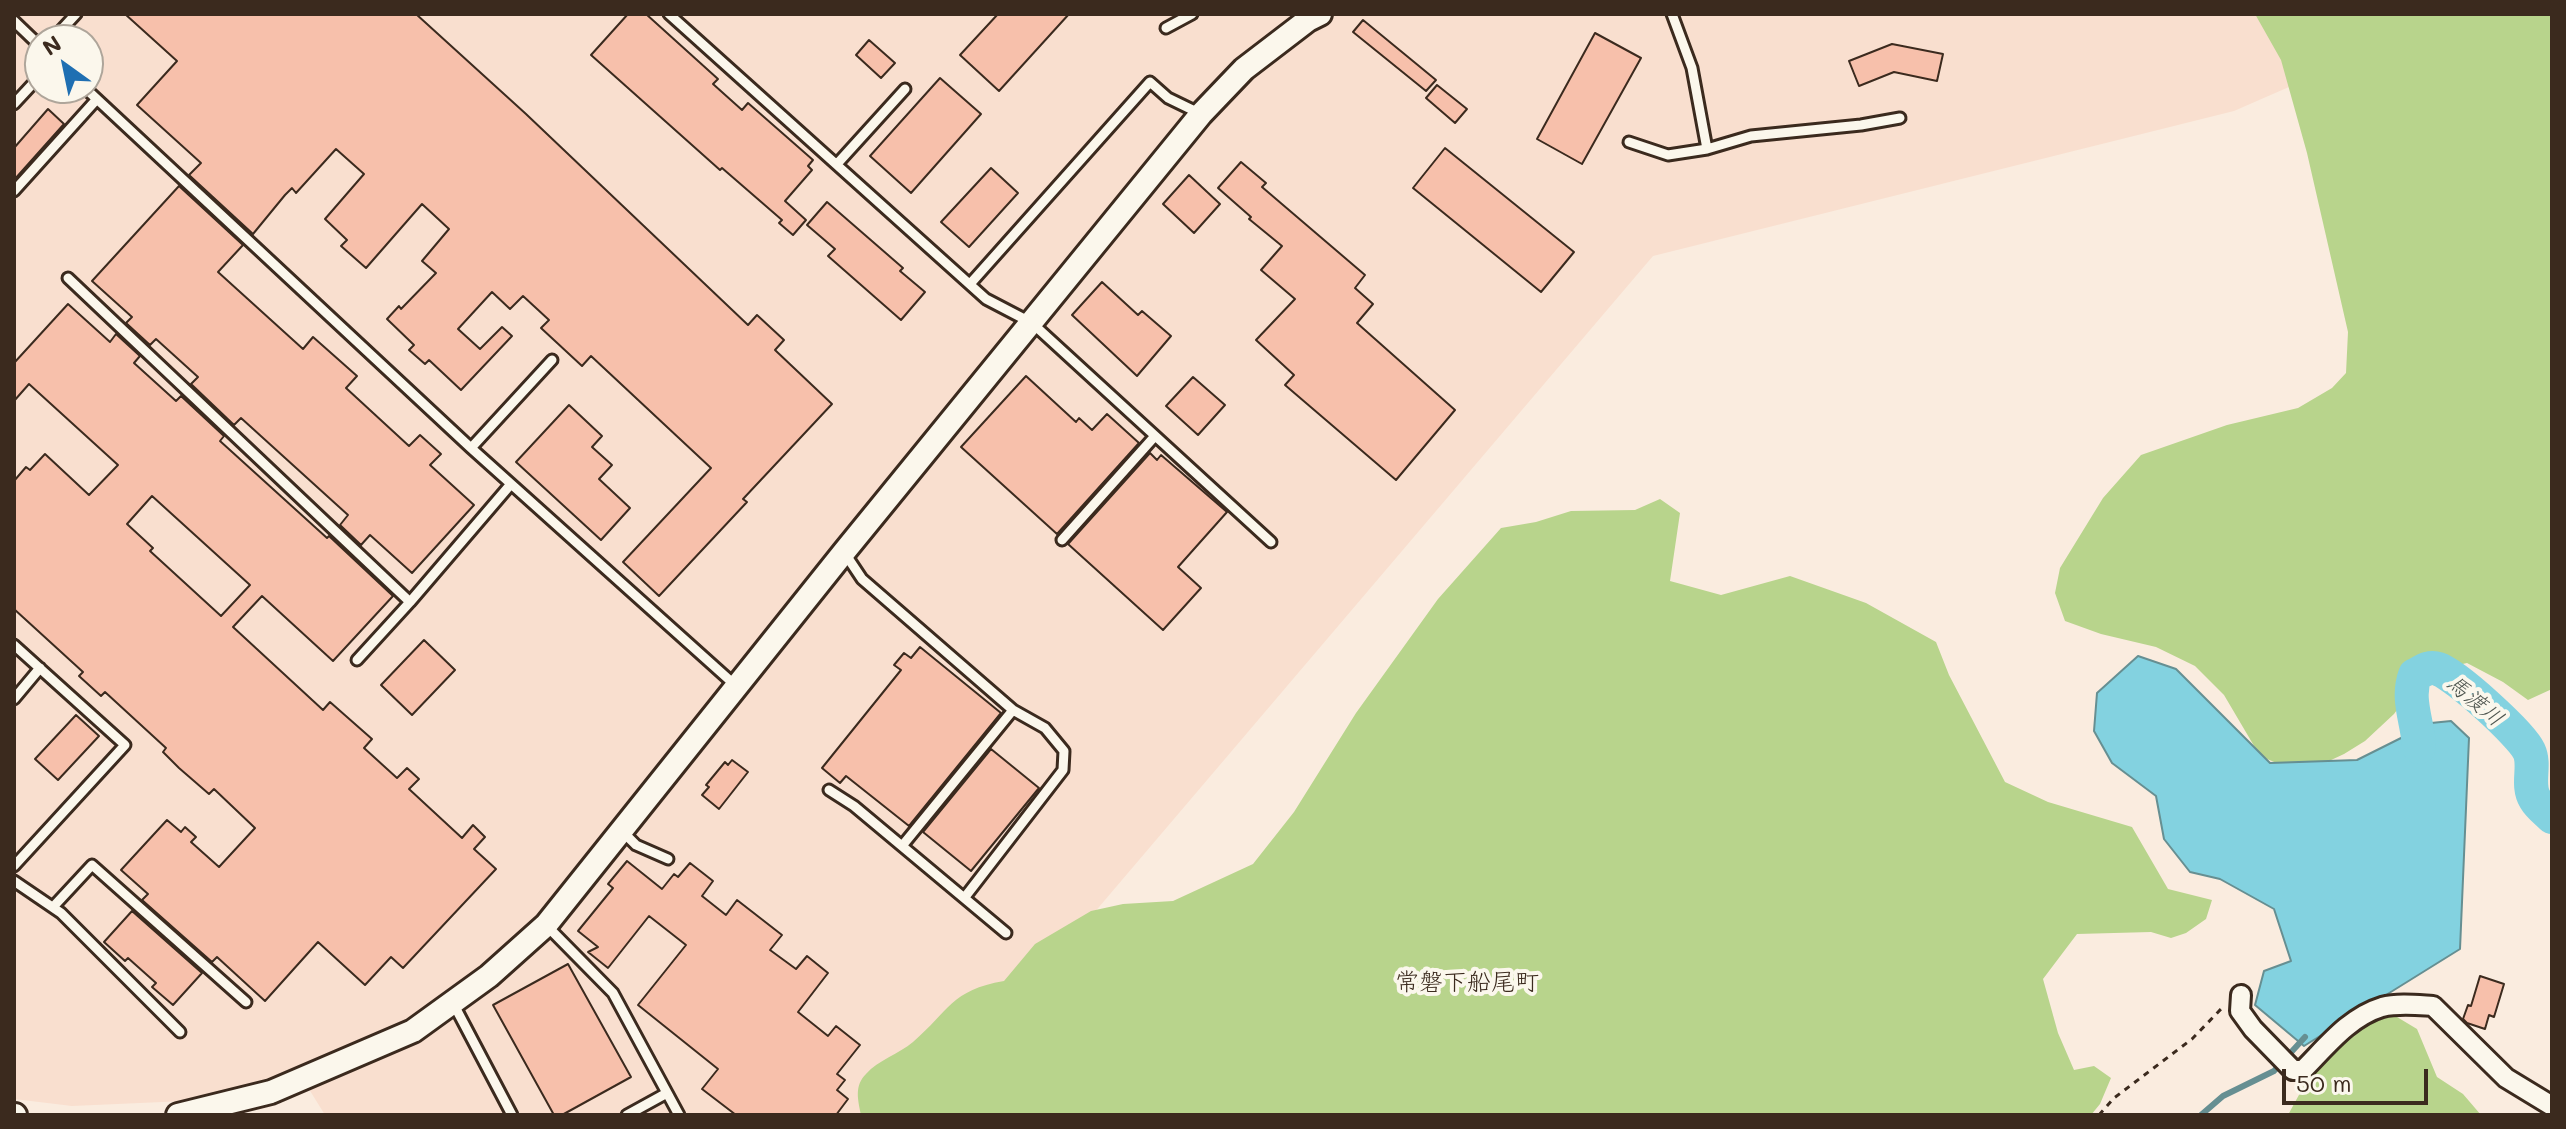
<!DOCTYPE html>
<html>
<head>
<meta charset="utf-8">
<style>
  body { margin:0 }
  #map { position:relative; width:2566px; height:1129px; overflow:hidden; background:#faecdf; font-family:Mali,sans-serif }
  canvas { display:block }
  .frame { position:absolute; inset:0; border:16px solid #3b2a1e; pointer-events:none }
  .north { position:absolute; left:24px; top:24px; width:80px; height:80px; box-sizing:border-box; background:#fbf7ec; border:2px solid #aea59a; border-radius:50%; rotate:327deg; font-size:22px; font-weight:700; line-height:32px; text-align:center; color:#3b2a1e }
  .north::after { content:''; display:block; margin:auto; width:28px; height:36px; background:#1f6fb2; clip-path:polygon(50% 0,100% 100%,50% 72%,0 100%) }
  .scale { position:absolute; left:2282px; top:1069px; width:146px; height:36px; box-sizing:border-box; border:4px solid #3b2a1e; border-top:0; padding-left:10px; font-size:24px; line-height:28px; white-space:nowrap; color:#3b2a1e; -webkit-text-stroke:6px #fbf7ec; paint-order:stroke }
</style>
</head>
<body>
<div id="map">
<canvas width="2566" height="1129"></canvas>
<div class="frame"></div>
<div class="north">N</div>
<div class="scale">50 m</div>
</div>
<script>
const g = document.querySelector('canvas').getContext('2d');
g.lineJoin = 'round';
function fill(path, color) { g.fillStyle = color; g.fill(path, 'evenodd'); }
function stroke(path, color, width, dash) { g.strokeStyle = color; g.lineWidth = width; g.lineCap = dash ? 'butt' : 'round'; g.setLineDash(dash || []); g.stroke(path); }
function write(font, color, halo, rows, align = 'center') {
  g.font = font + ' Mali,"Klee One",sans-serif'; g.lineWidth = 8; g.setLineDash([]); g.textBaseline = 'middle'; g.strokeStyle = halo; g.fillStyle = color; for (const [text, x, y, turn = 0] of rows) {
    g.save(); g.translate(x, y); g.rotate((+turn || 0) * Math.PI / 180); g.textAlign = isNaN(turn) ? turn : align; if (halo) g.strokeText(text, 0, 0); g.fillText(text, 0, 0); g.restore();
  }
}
fill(new Path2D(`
  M14,14H2456L2234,111L1653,256L922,1115H325L299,1073L208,1100L72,1106L14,1099ZM40,40H88V88H40Z`), '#f9dfcf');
fill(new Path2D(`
  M2255,14L2552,15V689L2528,700L2503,682L2467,663L2424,673L2394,714L2365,741L2344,754L2314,768L2286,767L2260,756L2224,695L2195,666L2156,647L2101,634L2065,621L2055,593L2060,568L2103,498L2141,455L2227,425L2298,408L2332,388L2346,373L2348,332L2307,153L2281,60Z
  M1660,499L1680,513L1670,581L1721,595L1790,576L1866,603L1936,642L1949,675L2005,782L2048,802L2132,827L2168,889L2212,900L2206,919L2186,933L2171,938L2151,932L2077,934L2043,979L2058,1033L2074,1070L2094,1066L2111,1078L2100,1104L2091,1115H861C858,1100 854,1086 866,1074C878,1060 899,1054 913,1042C949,1011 951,990 1004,981L1035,944L1091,911L1123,904L1173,901L1253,864L1294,812L1356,713L1438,599L1501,528L1536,522L1571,511L1635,510Z
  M2370,1014L2397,1017L2417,1029L2437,1077L2463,1094L2481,1115H2288L2342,1016Z`), '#b8d48c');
const water = new Path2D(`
  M2138,656L2176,669L2270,763L2357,760L2431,723L2451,721L2469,738L2460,949L2304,1046L2255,1005L2264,971L2291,961L2274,909L2220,879L2190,872L2164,839L2156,796L2112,763L2094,731L2097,693Z`);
fill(water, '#83d2e0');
stroke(water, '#668f92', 2);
stroke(new Path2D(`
  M2201,1115L2223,1096L2274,1071L2305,1037`), '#668f92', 6);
stroke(new Path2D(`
  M2419,747C2418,722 2406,700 2415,675C2423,671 2429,666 2438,669C2456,675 2521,734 2529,751C2536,766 2526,784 2535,799C2539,806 2547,812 2552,817`), '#83d2e0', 34);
const building = new Path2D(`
  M125,14H416L526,114L748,325L757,315L784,340L775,350L832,404L743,499L747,502L659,596L623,562L711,468L591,356L582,366L541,328L549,320L523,296L510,309L492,292L458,329L480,349L502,327L512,336L461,390L429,360L425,364L409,350L414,345L387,319L399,306L401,309L436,273L422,261L449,229L422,204L366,268L341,246L347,240L325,219L364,174L336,149L296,193L292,188L285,195L253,234L189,175L201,163L137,105L177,61Z
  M628,14H646L718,79L713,84L742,110L748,103L813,160L808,166L812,170L785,201L806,220L793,235L779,223L782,220L722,168L720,170L591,55Z
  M998,14H1069L999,91L960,55Z
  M1363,20L1436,80L1426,91L1353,32Z
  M1595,33L1641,58L1582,164L1537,139Z
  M869,40L895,63L881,78L856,55Z
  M1892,44L1943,54L1937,81L1894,72L1859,86L1849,61Z
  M940,78L981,114L911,193L870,156Z
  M1437,85L1467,109L1455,123L1426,98Z
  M48,109L64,124L14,180V148Z
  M1445,148L1574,252L1541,292L1413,188Z
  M1241,162L1266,183L1262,187L1365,275L1355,288L1373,304L1357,323L1455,410L1396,480L1285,385L1294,375L1256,340L1295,299L1261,270L1282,246L1249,219L1251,217L1218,188Z
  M991,168L1018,193L969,247L941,222Z
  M1189,175L1220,204L1194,233L1163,204Z
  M179,186L243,245L218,272L303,349L313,337L357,376L346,388L409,446L420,435L441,454L430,465L474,505L412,573L370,535L361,545L340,525L348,515L241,418L234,425L191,384L198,377L156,339L150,345L126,323L132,317L92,281Z
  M827,202L903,268L900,271L925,292L901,320L828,256L835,249L807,225Z
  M1102,282L1138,315L1142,311L1171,336L1137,376L1072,315Z
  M68,304L110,342L116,334L140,356L134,363L176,401L181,396L224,436L220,441L327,538L329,536L393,596L333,661L262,596L233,627L323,710L330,702L372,739L364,748L397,778L407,768L419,779L409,789L462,838L473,825L485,837L474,849L496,869L403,968L391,957L365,985L318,942L265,1001L217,957L212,962L142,900L148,894L121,870L167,820L181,832L185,827L196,837L191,842L219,867L255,828L214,789L209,794L179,768L163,752L166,748L105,692L101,696L79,676L83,672L14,609V481L26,467L30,470L45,454L89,495L118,465L29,384L14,401V363ZM152,496L250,585L221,616L150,551L153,548L127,524Z
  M1026,376L1076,422L1079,418L1092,430L1107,414L1139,443L1057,534L961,447Z
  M1193,377L1225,405L1198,435L1166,406Z
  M569,405L602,436L592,447L612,465L599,479L630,508L601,540L516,462Z
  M1150,453L1157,460L1161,455L1227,512L1178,567L1201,588L1163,630L1068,544Z
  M424,640L455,670L412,715L381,685Z
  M920,647L1001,713L909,826L846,776L840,783L822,768L901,670L894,665L904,653L911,658Z
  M76,715L99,736L58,780L35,759Z
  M991,749L1039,788L971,871L923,832Z
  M732,760L748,772L719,809L702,795L709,787L706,785L725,762L728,765Z
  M627,861L662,889L674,874L678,877L690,863L713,881L702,896L726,915L737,900L782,935L770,950L796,969L807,956L828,973L798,1012L828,1036L836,1026L860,1045L837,1074L845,1080L837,1090L848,1099L836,1115H736L702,1089L718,1069L638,1005L686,945L649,916L608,968L588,952L598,947L578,931L613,888L608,884Z
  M132,911L202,973L173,1005L152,987L156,983L128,958L125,961L104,942Z
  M568,964L631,1077L562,1115H554L493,1005Z
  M2480,976L2504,984L2494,1017L2489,1015L2485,1029L2467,1023L2463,1019L2468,1005L2471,1006Z`);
fill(building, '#f7c0ab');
stroke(building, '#3b2a1e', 2);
const service = new Path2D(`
  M669,14L986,299L1032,323L1271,542
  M1672,14L1692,68L1707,149
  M14,21L40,46
  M1166,28L1192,14
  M52,40L76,14
  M85,88L471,448L735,685
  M14,104L40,76
  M1629,142L1668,155L1707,149L1751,136L1861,125L1900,118
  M837,164L905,89
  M14,191L97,99
  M68,278L410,602
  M970,284L1150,82L1168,98L1201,114
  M471,448L552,360
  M1062,540L1155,436
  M844,552L862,579L1013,710L902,846
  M14,645L125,745L14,866
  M357,660L410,602L511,484
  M14,699L40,668
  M829,790L854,806L1006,933
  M622,831L636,845L668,859
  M14,881L61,913L180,1032
  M965,897L1063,770L1064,751L1045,728L1013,710
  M53,907L92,865L246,1002
  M546,925L613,993L679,1115
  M453,1003L512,1115
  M627,1115L667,1093`);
const minor = new Path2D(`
  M2241,995L2240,1011L2253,1029L2293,1070H2303C2326,1047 2349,1017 2382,1007C2398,1003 2416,1005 2433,1006L2506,1078L2552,1106`);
const tertiary = new Path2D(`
  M14,1115H15
  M178,1115L271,1092L413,1031L489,976L546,925L844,552L1201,114L1244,69L1308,20L1320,14`);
stroke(service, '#3b2a1e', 15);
stroke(minor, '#3b2a1e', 24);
stroke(tertiary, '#3b2a1e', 28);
stroke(new Path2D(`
  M2099,1115L2114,1098L2192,1039L2222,1008`), '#3b2a1e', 3, [6, 6]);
stroke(service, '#fbf7ec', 9);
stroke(minor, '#fbf7ec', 18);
stroke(tertiary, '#fbf7ec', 22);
write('italic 22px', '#4d544e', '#fbf7ec', [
  ["馬渡川",2475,701,40]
]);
write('24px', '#3b2a1e', '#fbf7ec', [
  ["常磐下船尾町",1467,983]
]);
</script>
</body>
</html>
